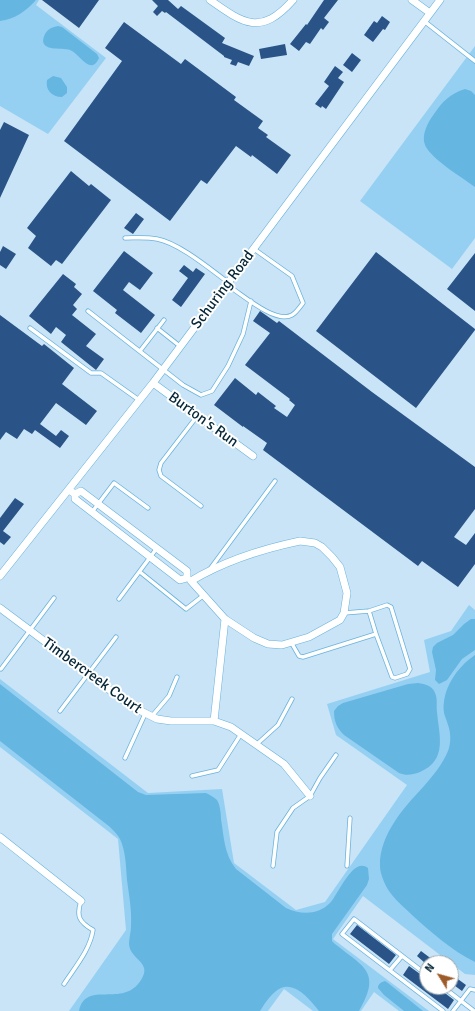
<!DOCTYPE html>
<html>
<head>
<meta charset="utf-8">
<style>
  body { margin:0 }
  #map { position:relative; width:475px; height:1011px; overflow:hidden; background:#c8e4f6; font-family:Signika,sans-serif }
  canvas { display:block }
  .north { position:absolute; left:419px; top:955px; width:40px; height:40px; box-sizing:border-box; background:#fff; border:1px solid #9ba9af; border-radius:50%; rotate:307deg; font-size:11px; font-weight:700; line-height:16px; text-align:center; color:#062737 }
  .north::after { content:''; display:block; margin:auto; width:14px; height:18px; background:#9d5b29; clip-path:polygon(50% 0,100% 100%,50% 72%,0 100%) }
</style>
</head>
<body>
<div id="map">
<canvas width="475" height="1011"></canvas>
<div class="north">N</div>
</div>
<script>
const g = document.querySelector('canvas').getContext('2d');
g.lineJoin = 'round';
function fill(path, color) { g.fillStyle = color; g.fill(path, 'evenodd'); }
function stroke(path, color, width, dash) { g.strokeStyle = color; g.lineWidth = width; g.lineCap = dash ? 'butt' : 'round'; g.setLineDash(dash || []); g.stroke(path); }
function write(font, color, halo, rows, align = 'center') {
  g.font = font + ' Signika,sans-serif'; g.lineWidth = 4; g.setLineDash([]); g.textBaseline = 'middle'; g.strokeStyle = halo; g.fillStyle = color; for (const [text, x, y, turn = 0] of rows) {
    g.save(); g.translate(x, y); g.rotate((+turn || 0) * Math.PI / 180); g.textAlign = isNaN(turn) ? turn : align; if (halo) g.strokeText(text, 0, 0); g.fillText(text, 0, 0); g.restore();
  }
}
fill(new Path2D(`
  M0,0H39L36,5L106,58L48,134L0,106Z
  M475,46V238L452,269L360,201Z
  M469,605L475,610V975L465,974L363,896L333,939L429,1011H399L374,992L361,1011H313L284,989L268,1011H69L126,930L118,839L0,747V679L148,793L222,789L234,863L296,910L325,902L407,785L336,735L327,704L430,672L424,640L451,631Z`), '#95d0f3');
fill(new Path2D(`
  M0,0H36C26,11 15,19 0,21Z
  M58,26L62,27L97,54L99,58C91,77 79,53 70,50C62,47 36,53 45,34C48,29 52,27 58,26Z
  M53,76L61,78L67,87V93L62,97C52,97 45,90 47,80Z
  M465,89L471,91L475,95V187C463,178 431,159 425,145C421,135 428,122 434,114C442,102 451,93 465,89Z
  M471,619H475V650L462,659L447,680L439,684L435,680L436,670L432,652L433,647L437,643L453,635L464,624Z
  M475,655V962C451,950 432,933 412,915C405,908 395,900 389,891C385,885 380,874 380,866C379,850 387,833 395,821C411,796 436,779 448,751C451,743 451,733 448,725C447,721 445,717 444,713C441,690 457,667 475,655Z
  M418,683C425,684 433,686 435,693C438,699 436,706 437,712C439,735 448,760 420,772C412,775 406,776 399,773L344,735C337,728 334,722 334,711L338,706L343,703L408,684Z
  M0,684L138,792L146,795L206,793C210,795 214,797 217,800C220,805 221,813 221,819C224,837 224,854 236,869L286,908C301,915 318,915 330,903C338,895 353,856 368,868L369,879L367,885L332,934V941L335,944C364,967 382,972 359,1011H319C311,1001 296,982 281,988C272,992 265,1003 260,1011H79C86,979 123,1009 141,980C153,962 130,960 129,944C129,938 131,932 131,926C132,911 129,895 127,880C126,868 126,856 122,844C120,837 115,832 110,827L0,741Z
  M385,981L388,983L423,1011H404L384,995L378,988C378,984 381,982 385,981Z`), '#66b6e2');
fill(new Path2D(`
  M42,0H99L79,28Z
  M152,0H168L178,9L181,6L225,38L222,43L254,56L249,66L238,62L236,66L230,64L232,60L224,57V56L166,12L165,13L162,11L157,16L153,12L158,6Z
  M324,0H338L324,18L329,22L323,30L321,28L310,44L306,42L299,51L290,44L306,24L307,25Z
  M382,16L390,22L385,30L383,29L373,42L364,35L374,21L377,23Z
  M124,22L181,64L185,59L236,97L234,100L263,121L258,128L268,135L266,137L291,155L277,174L252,155L251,157L236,146L207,184L201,180L170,221L64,141L122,61L105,48Z
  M285,44L287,55L261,59L259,49Z
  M352,53L361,60L352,72L343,65Z
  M335,66L343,72L338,78L344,82L326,109L322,106L321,108L315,104L329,86L324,82Z
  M4,122L29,135L0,198V130Z
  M71,171L89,186L91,184L111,200L62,264L56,260L51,266L28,248L36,236L27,228Z
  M136,213L144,219L133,234L124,228Z
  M3,246L16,254L6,269L0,265V252Z
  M124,251L153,273L140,290L129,282L123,290L155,315L141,333L115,313L117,310L93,291Z
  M376,252L475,329V330L416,408L316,331Z
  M475,253V311L447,289Z
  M184,265L193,272L196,268L205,274L181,307L172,300L188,278L179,271Z
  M63,274L76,284L74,287L82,294L73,305L77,309L72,315L96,334L86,346L104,359L96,370L61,342L66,335L56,327L51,334L29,316Z
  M260,311L277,323L279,321L372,392L475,467V509L454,537L466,545L475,533V564L458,587L422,561L418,566L263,450L267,443L243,426V427L214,405L235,378L256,395L258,392L276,406L274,408L287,417L295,405L289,400L290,399L245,365L270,333L253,321Z
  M0,315L42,346L44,344L74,368L62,384L97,411L86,425L56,403L40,424L56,436L61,430L69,436L60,448L35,430L32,434L24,429L17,439L6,432L0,440Z
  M15,498L24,504L3,531L11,537L4,545L0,542V518Z
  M357,925L396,955L389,964L350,934Z
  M421,951L437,963H425L417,956Z
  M409,966L427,979V987H437L454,1000L448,1009L403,975Z
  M451,974L466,985L462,991L451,983Z`), '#2a5487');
const lane = new Path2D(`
  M424,21L475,61
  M125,238C136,238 146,237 157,239C179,243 210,269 229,283L230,287C244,296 276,324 292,315C296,313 300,307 303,303L292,276L254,249
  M88,311L183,385L201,395L212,391L228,366L243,334L251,301
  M30,328L91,373H101L139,400
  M157,328L181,347
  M140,351L164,320
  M198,415L161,463L159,470L161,476L201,506
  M92,512L114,483L148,508
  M210,569L275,481
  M140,572L186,609L204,595
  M119,599L157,548
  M369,611L387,605L391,607L410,669L407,674L395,678L392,677L376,634
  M291,642L299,656L303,657L376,634L369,611L344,613
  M1,669L54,598
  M60,711L116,637
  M152,716L169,696L177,677
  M257,744L278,725L292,699
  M125,758L145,714
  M192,776L218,770L241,734
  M273,866L277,832L293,808L310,796L320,778L336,755
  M347,866L350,818
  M390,970L402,956
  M427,975L354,919L342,934L443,1011
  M64,984C75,967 90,950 93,930C79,922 76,916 81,901
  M443,987L474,1011
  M453,1011L470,989L475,990`);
const street = new Path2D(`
  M210,0C244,24 261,36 293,0
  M412,0L430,13
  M153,383L253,456
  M69,490L75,494V499L180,580L187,578
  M75,494L81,491L187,571V578
  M300,541L315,543L322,547L332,557L340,567L347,593L344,613L340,620L309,637L282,645L268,644L254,638L225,619L191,581C224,561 262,549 300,541Z
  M0,576L153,383L440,0
  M0,608L131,706L157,719L171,721H214L231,727L284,764L310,796
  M214,721L225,619
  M0,837L81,901`);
stroke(lane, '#68b2dc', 5);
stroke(street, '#68b2dc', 8);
stroke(lane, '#fff', 3.5);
stroke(street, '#fff', 7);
write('15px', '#062737', '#fff', [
  ["Schuring Road",223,290,-53],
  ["Burton's Run",203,420,36],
  ["Timbercreek Court",92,676,36]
]);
</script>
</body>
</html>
